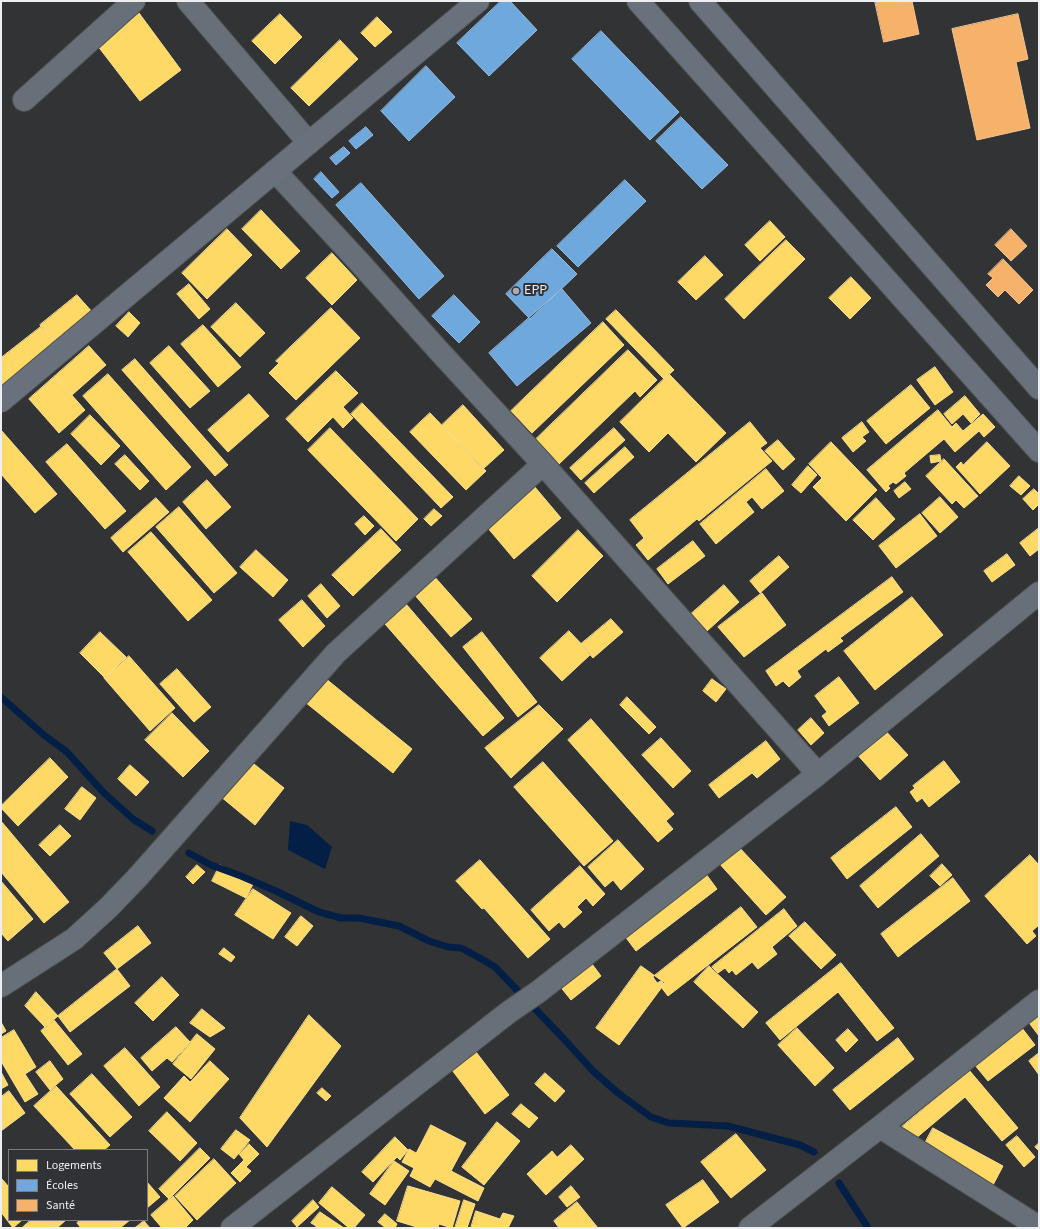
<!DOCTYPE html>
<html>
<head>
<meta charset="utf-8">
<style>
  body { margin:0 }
  #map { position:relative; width:1040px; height:1229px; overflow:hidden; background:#313335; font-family:"Source Sans 3",sans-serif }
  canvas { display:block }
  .frame { position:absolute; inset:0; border:2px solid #edeef1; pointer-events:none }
  .legend { position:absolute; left:8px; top:1149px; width:140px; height:72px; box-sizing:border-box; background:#303236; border:1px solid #7c7d81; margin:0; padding:5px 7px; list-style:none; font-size:12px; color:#edeef1 }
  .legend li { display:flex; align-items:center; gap:8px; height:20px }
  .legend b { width:20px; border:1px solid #7c7d81 }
</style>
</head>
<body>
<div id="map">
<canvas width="1040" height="1229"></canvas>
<div class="frame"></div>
<ul class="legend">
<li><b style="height:11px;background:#ffd966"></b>Logements</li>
<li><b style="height:11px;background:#6fa8dc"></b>Écoles</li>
<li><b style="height:11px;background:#f6b26b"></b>Santé</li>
</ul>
</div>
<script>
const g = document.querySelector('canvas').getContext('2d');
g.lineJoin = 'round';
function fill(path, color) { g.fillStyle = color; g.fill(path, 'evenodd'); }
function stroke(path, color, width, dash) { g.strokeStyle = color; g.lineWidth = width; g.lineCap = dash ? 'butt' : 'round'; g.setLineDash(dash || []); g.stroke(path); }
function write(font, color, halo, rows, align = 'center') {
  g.font = font + ' "Source Sans 3",sans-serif'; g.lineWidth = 4; g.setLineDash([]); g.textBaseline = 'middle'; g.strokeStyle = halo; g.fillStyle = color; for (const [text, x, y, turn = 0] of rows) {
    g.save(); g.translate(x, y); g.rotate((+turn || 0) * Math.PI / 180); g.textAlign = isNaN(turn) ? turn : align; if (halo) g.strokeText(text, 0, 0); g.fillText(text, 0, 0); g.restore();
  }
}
fill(new Path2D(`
  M290,821L307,825L332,847L325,869L288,850Z`), '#041f45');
const homes = new Path2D(`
  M139,13L181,70L140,101L97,45Z
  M280,14L302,37L275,64L252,41Z
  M377,17L392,32L375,47L361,33Z
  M340,40L358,59L309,106L291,88Z
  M261,210L300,251L281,269L242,229Z
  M770,221L785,237L760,261L745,245Z
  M227,229L252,255L207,299L182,273Z
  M786,240L805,259L744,319L725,299Z
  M332,253L357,280L332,305L306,278Z
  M705,256L723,275L696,300L678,282Z
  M851,277L871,298L850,319L829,298Z
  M189,284L210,309L199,319L177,294Z
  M77,295L94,314L57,345L40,325Z
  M236,303L265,333L240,357L211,327Z
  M331,308L360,338L296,400L269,373L279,363L276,361Z
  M616,310L674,370L664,379L606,319Z
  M129,312L140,323L128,337L116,326Z
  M603,322L624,345L532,433L511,411Z
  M203,325L241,367L218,387L181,344Z
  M42,326L55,344L1,387V358Z
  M89,346L106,365L72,395L55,376Z
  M169,346L210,391L190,408L150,363Z
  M628,350L657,380L640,397L635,391L558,465L534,441Z
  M135,359L228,465L215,476L122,370Z
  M935,367L953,392L935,405L917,380Z
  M336,371L358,393L343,407L353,418L343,428L333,417L308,442L286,419Z
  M108,374L191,467L166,490L83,396Z
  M669,374L726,433L696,462L668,433L649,452L620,422Z
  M55,376L85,410L59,433L29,399Z
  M911,385L930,408L886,444L867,421Z
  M249,394L269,416L228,452L208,430Z
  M965,396L980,414L971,423L963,414L952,424L944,414Z
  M362,403L453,497L441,508L351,414Z
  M463,405L504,450L483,469L442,425Z
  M938,410L952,427L956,423L963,431L983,414L995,427L984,437L979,431L955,452L944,439L904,473L906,476L896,484L893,482L888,486L890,488L886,492L867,470Z
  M430,413L486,471L466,490L410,432Z
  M90,415L120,446L101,465L71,434Z
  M750,422L767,443L760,448L772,461L699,521L697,519L648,560L636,545L644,538L630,520Z
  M862,422L869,432L862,437L866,441L853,452L842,438Z
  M330,428L418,519L396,541L308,450Z
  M614,428L625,440L581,480L570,468Z
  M1,430L57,494L35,513L1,474Z
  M778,440L795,459L783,470L765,451Z
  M831,442L877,490L846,521L813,487L822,478L809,464Z
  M987,442L1010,466L980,494L956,467L961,462L963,465Z
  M67,444L126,511L105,529L46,462Z
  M625,447L634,457L594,493L585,483Z
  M125,455L149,481L140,490L115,464Z
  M940,455L941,461L931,463L930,456Z
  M944,459L978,496L964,508L956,500L952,504L926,476Z
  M808,466L817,475L801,493L792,485Z
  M766,469L784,491L762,509L752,497L746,502L754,512L716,544L700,524Z
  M1019,476L1030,486L1021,495L1010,486Z
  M207,480L231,507L206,529L183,502Z
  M905,482L911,489L899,498L894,491Z
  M534,486L561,518L514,559L487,527Z
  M1034,489L1039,494V504L1033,510L1023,499Z
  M940,497L958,517L940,533L922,513Z
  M156,498L169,512L123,552L111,538Z
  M876,498L895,519L873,540L853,520Z
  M179,507L237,573L214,593L156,527Z
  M434,509L442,516L431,526L424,519Z
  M920,514L937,536L896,568L879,546Z
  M364,516L374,526L365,535L355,524Z
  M1039,528V549L1030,556L1020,543Z
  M381,529L401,550L353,596L332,575Z
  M578,530L603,556L557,602L532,576Z
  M151,532L212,600L188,621L128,552Z
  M693,541L705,556L668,584L657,569Z
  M256,550L288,580L273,597L240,567Z
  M1007,554L1015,565L992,582L984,571Z
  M779,556L789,567L760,593L750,581Z
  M433,575L472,619L451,637L413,593Z
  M892,577L903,592L840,638L843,641L828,652L826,649L797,671L801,677L789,687L783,681L776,686L766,671Z
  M321,584L340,606L327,618L308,596Z
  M724,585L739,602L707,631L691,614Z
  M762,593L786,625L744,657L718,627Z
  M400,597L504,718L483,736L378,616Z
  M912,597L943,635L875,690L844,651Z
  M302,600L325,626L303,647L279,620Z
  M611,619L623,632L593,658L581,644Z
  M569,631L591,654L562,681L540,658Z
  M100,632L126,657L105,678L80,653Z
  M482,632L537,702L518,717L463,647Z
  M129,656L175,708L150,731L104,678Z
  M177,669L211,707L194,722L160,684Z
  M839,677L859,703L829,726L822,716L827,712L815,696Z
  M325,678L412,749L393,773L305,702Z
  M712,679L726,689L716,702L703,691Z
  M627,697L656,727L649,734L620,705Z
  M539,705L563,729L511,778L485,748Z
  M172,713L209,751L183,777L145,740Z
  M811,718L824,733L811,745L798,730Z
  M591,719L674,814L666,821L673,829L658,842L568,740Z
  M882,727L908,755L880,780L854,751Z
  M661,738L691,771L673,788L642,755Z
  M766,741L780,759L757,778L752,773L719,798L709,785Z
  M50,758L68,777L18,826L1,808V806Z
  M249,760L284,788L255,825L220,796Z
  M944,761L960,782L929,807L922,798L917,802L910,792L915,788L913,786Z
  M543,762L613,841L584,866L514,787Z
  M130,765L149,782L136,796L118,779Z
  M82,787L96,798L80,820L65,809Z
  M896,807L912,827L847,879L831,858Z
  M1,821L69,902L44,923L1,872Z
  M60,825L71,836L50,856L39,845Z
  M921,834L939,856L878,908L860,886Z
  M618,840L644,869L621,890L613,880L605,887L588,867Z
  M736,844L786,897L766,915L717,861Z
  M1030,855L1039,865V925L1032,931L1036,936L1027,944L985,896Z
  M480,860L550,939L528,958L484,908L482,909L456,881Z
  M942,864L952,875L940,886L930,876Z
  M197,865L205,872L193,884L186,877Z
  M220,865L254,882L246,898L212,881Z
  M580,866L605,894L593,906L586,898L577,907L582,912L564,928L559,922L549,931L531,910Z
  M703,870L717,889L636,951L621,931Z
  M953,878L970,901L898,957L881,934Z
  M1,881L33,919L8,941L1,933Z
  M253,889L291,913L273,939L235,915Z
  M741,907L757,927L668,996L661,987L664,984L661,981L657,983L653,977Z
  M784,909L797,926L772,947L777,954L758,969L752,962L736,975L732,970L729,973L725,968L718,973L712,967Z
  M301,916L313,926L297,946L285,937Z
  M805,922L836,955L821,969L789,936Z
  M138,926L151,943L117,969L104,953Z
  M224,948L235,957L231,962L219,954Z
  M586,956L601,976L571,1000L555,980Z
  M841,963L894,1028L877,1041L838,992L780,1040L766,1023Z
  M641,966L665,983L619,1045L596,1028Z
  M709,966L758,1012L743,1028L694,982Z
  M117,969L130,986L70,1032L58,1016Z
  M162,977L179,995L153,1021L135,1003Z
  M36,992L58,1016L45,1027L25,1006Z
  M202,1009L225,1028L210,1037L190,1023Z
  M1039,1011V1036L1027,1020Z
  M309,1015L341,1046L267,1147L240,1118Z
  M54,1020L82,1054L68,1065L41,1031Z
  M1,1022L6,1031L1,1034Z
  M176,1027L190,1042L172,1062L167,1058L152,1071L141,1058Z
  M797,1028L834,1068L815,1086L778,1045Z
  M1022,1028L1035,1045L988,1081L974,1064Z
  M848,1029L858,1040L846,1052L836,1040Z
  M14,1030L36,1067L25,1074L38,1094L25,1102L1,1061V1038Z
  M197,1034L215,1049L191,1079L173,1064Z
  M898,1038L914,1059L850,1110L833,1090Z
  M125,1048L160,1087L139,1106L104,1066Z
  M473,1048L509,1095L485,1114L449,1066Z
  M1039,1053V1075L1029,1061Z
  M50,1061L63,1079L50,1090L36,1072Z
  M210,1061L229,1079L190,1122L164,1098L184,1076L190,1082Z
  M969,1070L1018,1128L1002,1141L965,1097L909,1144L897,1131Z
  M1,1072L8,1085L1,1089Z
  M545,1073L565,1091L555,1102L535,1084Z
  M92,1074L132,1117L110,1137L70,1094Z
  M56,1086L110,1145L104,1150H75L34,1106Z
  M322,1088L331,1096L326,1101L317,1093Z
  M9,1091L25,1113L1,1131V1097Z
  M521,1104L538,1118L529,1128L512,1114Z
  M167,1112L197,1143L180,1161L149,1131Z
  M497,1122L520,1141L484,1185L462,1167Z
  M431,1125L466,1143L451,1171L484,1188L478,1201L435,1179L430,1187L410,1176L414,1168L402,1162L409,1149L416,1153Z
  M933,1128L1003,1166L993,1185L923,1147Z
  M236,1130L250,1140L234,1159L221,1149Z
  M736,1134L766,1170L731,1198L701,1162Z
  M1017,1136L1035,1157L1024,1167L1006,1145Z
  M395,1137L408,1150L400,1160L397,1157L373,1182L362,1172Z
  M1039,1143V1151L1035,1147Z
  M249,1144L259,1154L246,1167L251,1171L240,1182L231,1173L244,1160L239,1154Z
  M571,1145L584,1159L546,1195L527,1174L552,1151L557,1157Z
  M200,1148L210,1158L169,1199L159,1189Z
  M214,1159L236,1183L197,1220L175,1196Z
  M394,1161L409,1171L385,1205L370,1194Z
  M1,1178L9,1187V1220H22L13,1228L1,1212Z
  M703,1180L719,1202L683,1228L666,1205Z
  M147,1182L160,1197L147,1208Z
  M408,1186L460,1201L452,1228L439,1224L438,1228H420L397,1221Z
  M571,1186L580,1197L567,1207L559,1197Z
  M332,1187L365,1215L354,1228H349L319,1203Z
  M173,1196L193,1220L185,1228H162L151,1215Z
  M313,1200L319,1207L297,1227L292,1221Z
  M464,1200L475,1204L467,1228H455Z
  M577,1202L598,1228H559L554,1221Z
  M476,1211L500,1219L503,1213L514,1216L508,1228H471Z
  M320,1212L344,1228H316V1226L311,1223Z
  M385,1214L397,1224L395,1228H386L378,1222Z
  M31,1220H66L57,1228H22Z
  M81,1220H130L120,1228H81L77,1223Z
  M144,1221L150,1228H135Z`);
fill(homes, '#ffd966');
stroke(homes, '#fadf90', 1);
const schools = new Path2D(`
  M501,1H510L537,30L489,76L457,43Z
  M601,31L679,112L650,140L572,59Z
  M426,66L455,97L409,141L381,111Z
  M681,117L728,165L702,189L656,141Z
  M366,127L373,135L356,149L349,141Z
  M344,147L350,153L336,165L330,158Z
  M321,172L339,192L332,198L314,179Z
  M625,180L646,201L578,267L557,246Z
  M361,183L444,276L419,299L336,205Z
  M552,249L577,274L530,319L506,294Z
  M562,289L591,323L517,386L489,353Z
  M454,295L480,322L459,343L432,316Z`);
fill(schools, '#6fa8dc');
stroke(schools, '#95bde2', 1);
const health = new Path2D(`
  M875,1H912L919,34L884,42Z
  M1018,14L1028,59L1016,62L1030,128L977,140L952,29Z
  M1011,229L1027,246L1011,261L995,245Z
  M1003,259L1033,290L1019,304L1005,290L998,297L986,285L993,278L988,274Z`);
fill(health, '#f6b26b');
stroke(health, '#f3c493', 1);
stroke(new Path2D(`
  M1,697L44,735L67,752L103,792L133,819L152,831
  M189,853L211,865L241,876L276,891L319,912L341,918H359L399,926L429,941L448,947L461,948L478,957L495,967L563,1038L593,1071L618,1093L651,1117L669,1123L728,1126L800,1145L814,1152
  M839,1183L868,1228`), '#041f45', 7);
const street = new Path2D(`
  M188,1L309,143
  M24,100L134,1
  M275,171L361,264L439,351L543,464L818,774
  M1,986L74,939L108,908L137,878L336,653L543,464
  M880,1127L1039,1227
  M232,1228L509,1012L538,992L818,774L1039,593
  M750,1228L880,1127L1039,1001`);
const secondary = new Path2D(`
  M638,1L1039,451
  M700,1L1039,388
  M1,401L478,1`);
stroke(street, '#505152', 24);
stroke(secondary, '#505152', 24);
stroke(street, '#676f79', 22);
stroke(secondary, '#68717c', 22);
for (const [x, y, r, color] of [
  [516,291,4,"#abadaf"]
]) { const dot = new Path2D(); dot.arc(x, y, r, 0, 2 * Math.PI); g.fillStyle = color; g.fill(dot); stroke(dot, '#303236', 1.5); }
write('14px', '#edeef1', '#303236', [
  ["EPP",524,291]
], 'left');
</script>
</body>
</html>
